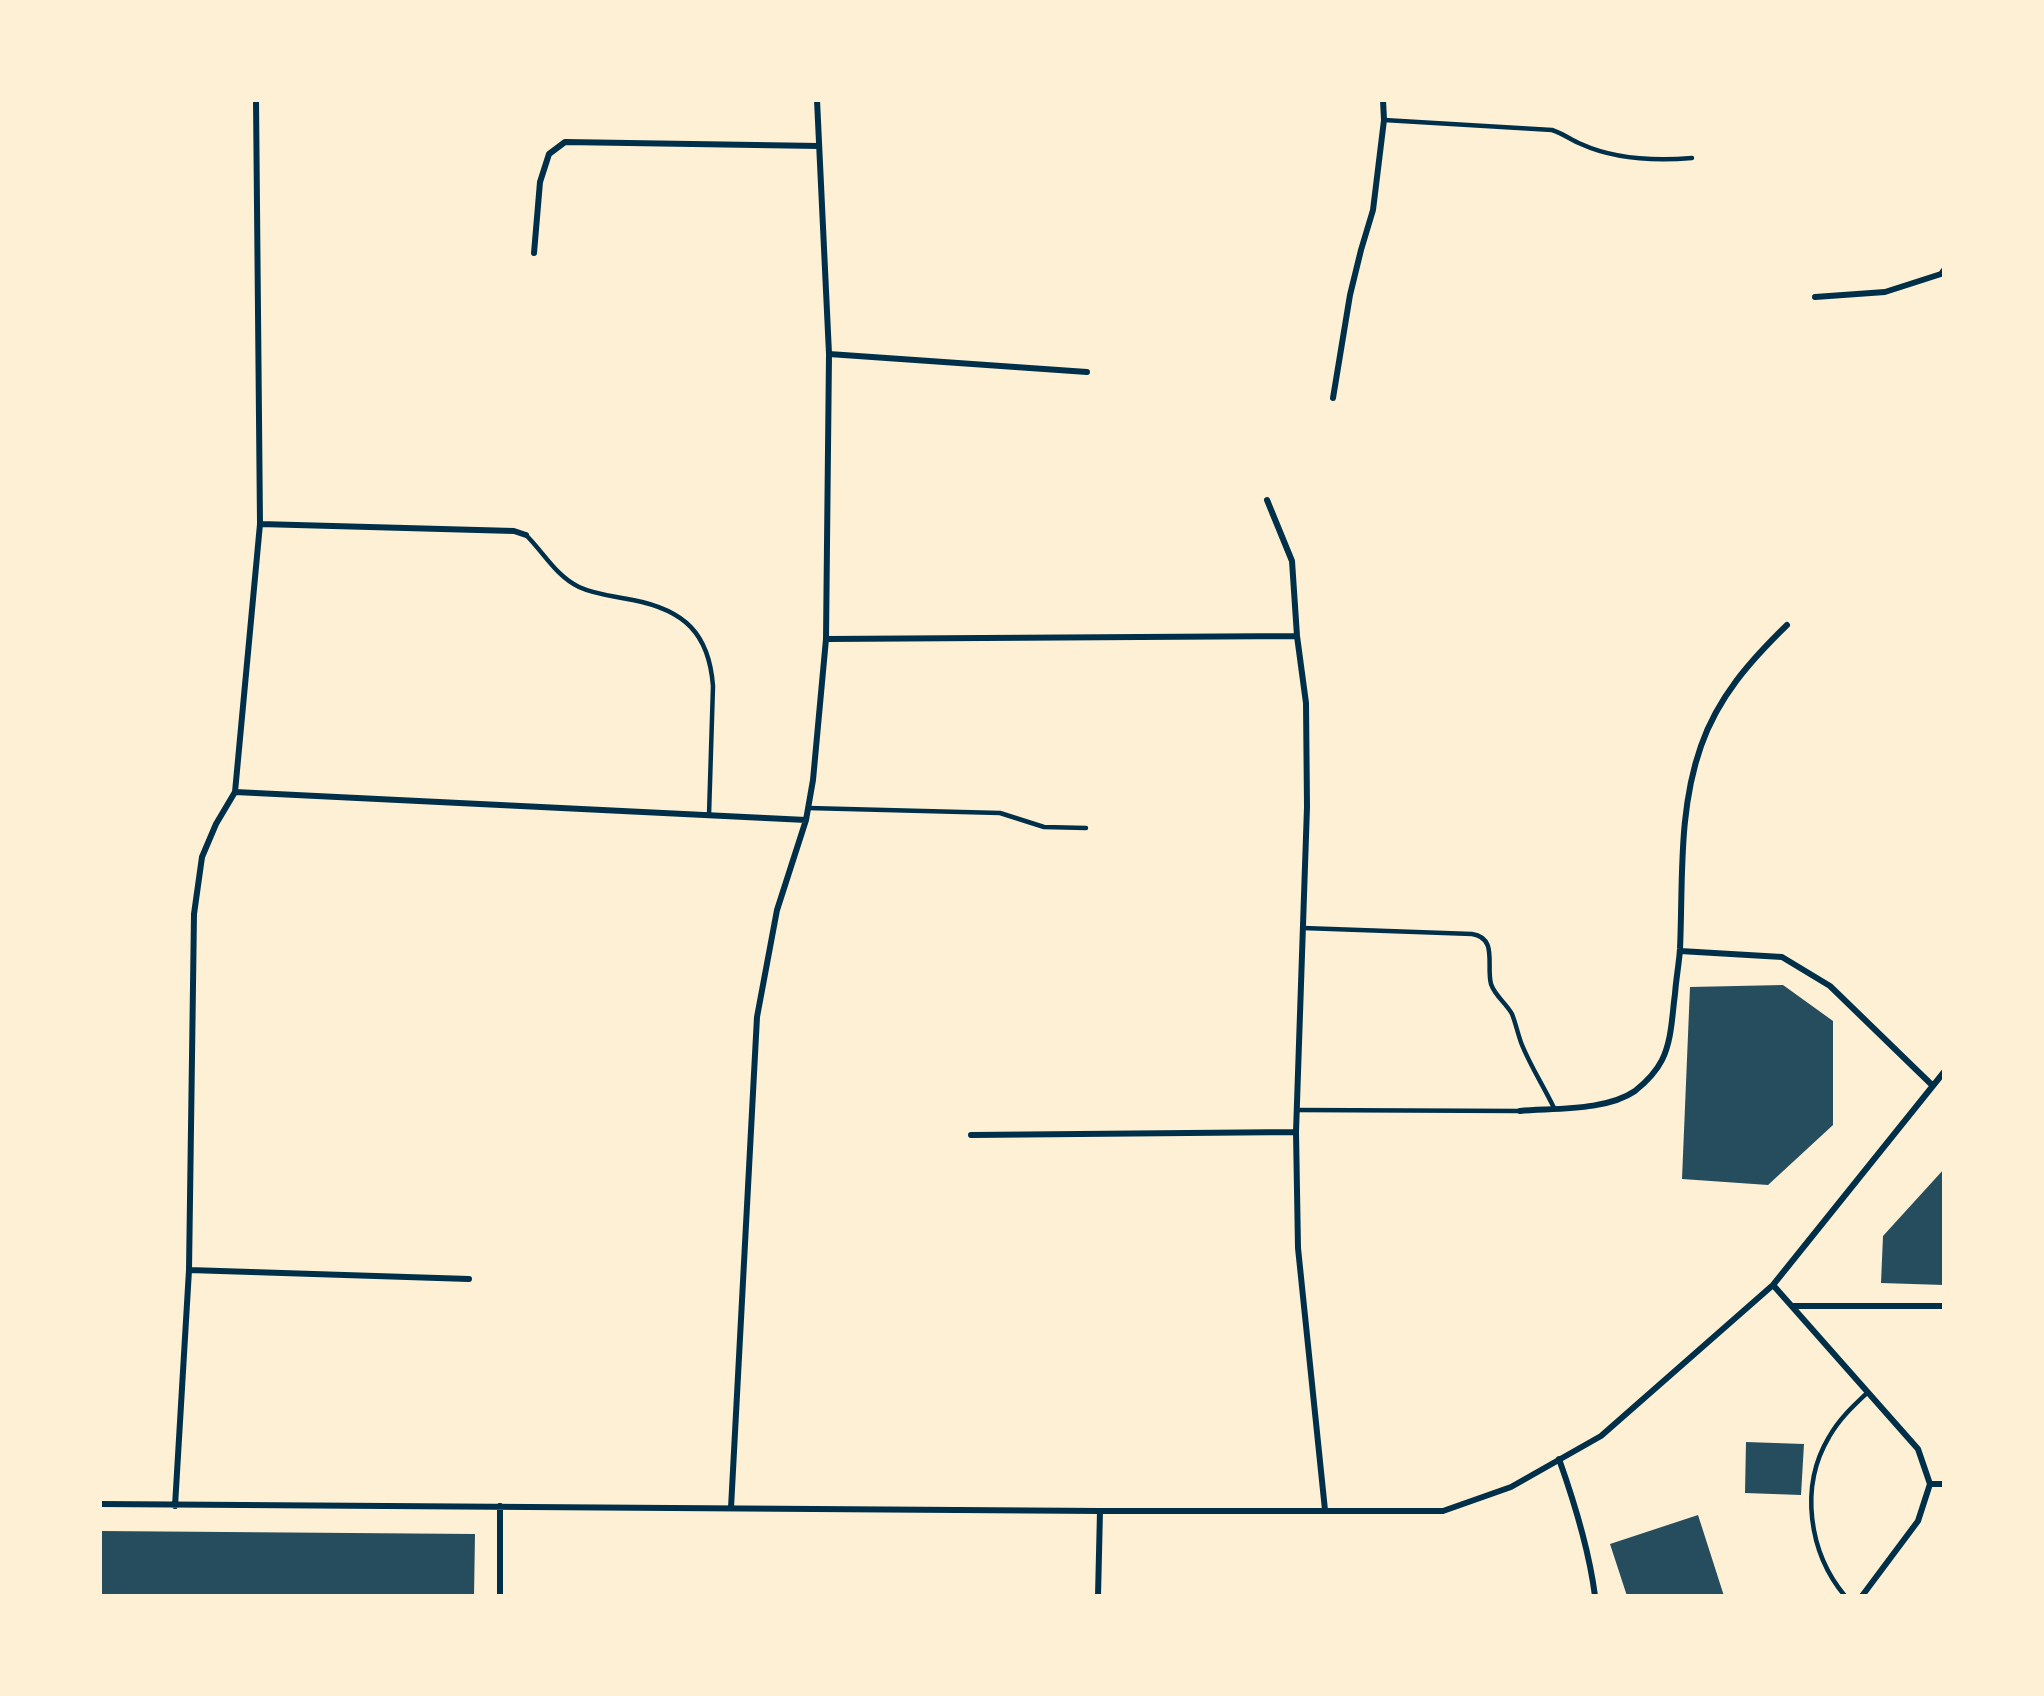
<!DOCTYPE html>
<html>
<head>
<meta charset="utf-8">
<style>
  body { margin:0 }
  #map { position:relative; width:2044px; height:1696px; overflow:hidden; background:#fdf0d5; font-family:"Fira Sans Condensed",sans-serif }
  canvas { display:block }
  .frame { position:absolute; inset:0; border:102px solid #fdf0d5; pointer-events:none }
</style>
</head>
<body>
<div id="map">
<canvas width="2044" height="1696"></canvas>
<div class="frame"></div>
</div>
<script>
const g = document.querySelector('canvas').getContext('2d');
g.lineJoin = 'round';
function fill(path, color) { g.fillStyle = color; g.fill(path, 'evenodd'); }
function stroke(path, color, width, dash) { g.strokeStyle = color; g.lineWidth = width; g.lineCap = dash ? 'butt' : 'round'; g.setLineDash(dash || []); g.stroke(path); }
fill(new Path2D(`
  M1783,985L1833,1021V1125L1768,1185L1682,1179L1690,987Z
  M1944,1169V1285L1881,1283L1883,1236Z
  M1746,1442L1804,1444L1801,1495L1745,1493Z
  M1698,1515L1724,1596H1627L1610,1544Z
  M100,1531L475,1534L474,1596H100Z`), '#264d5e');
stroke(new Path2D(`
  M1384,120L1552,130C1564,134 1571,140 1581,144C1616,160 1655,161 1692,158
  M526,535C544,553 556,576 579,587C596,595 615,596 633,600C684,610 709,633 713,686L709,815
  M808,808L1000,813L1044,827L1086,828
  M1303,928L1472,934C1498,938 1486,965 1491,984C1495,996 1506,1003 1512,1014C1516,1024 1518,1035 1522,1045C1531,1067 1544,1087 1554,1108
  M1297,1110L1520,1111
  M1845,1596C1809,1553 1799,1487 1829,1437C1839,1419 1853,1406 1868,1392`), '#003049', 4.5);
stroke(new Path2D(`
  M534,253L540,182L549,154L565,142L819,146
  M1815,297L1885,292L1941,274L1944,270
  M829,354L1087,372
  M1333,398L1350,295L1361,250L1373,210L1384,120L1383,100
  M1267,500L1292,561L1297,636L1306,703L1307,807L1296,1132L1298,1248L1325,1510
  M260,524L514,531L526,535
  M826,639L1297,636
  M235,792L806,820
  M1680,951L1782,957L1830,986L1932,1085
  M1520,1111C1555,1108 1606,1111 1635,1091C1645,1083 1656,1072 1662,1060C1672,1040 1672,1015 1675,994C1676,979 1679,964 1680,949C1683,881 1678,811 1701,746C1718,697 1750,661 1787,625
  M971,1135L1296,1132
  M189,1270L469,1279
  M1773,1285L1918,1449L1930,1484L1918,1521L1862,1596
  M1792,1306H1944
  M1559,1459C1575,1504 1589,1549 1595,1596
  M1930,1484H1944
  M100,1504L1100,1511H1443L1511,1487L1601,1436L1773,1285L1944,1072
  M175,1506L189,1270L194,914L202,857L216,824L235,792L260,524L256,100
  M500,1506V1596
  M731,1508L757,1017L777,910L806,820L813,780L826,639L829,354L817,100
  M1098,1596L1100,1511`), '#003049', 6);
</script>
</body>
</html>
